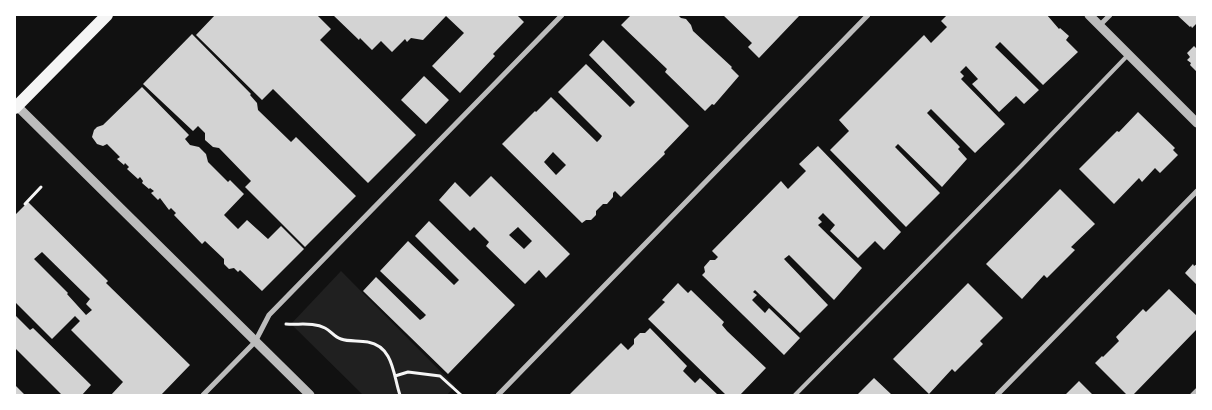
<!DOCTYPE html>
<html>
<head>
<meta charset="utf-8">
<style>
  body { margin:0 }
  #map { position:relative; width:1212px; height:410px; overflow:hidden; background:#111; font-family:"Times New Roman",serif }
  canvas { display:block }
  .frame { position:absolute; inset:0; border:16px solid #fff; pointer-events:none }
</style>
</head>
<body>
<div id="map">
<canvas width="1212" height="410"></canvas>
<div class="frame"></div>
</div>
<script>
const g = document.querySelector('canvas').getContext('2d');
g.lineJoin = 'round';
function fill(path, color) { g.fillStyle = color; g.fill(path, 'evenodd'); }
function stroke(path, color, width, dash) { g.strokeStyle = color; g.lineWidth = width; g.lineCap = dash ? 'butt' : 'round'; g.setLineDash(dash || []); g.stroke(path); }
fill(new Path2D(`
  M341,271L455,386L447,395H363L291,324Z`), '#202020');
fill(new Path2D(`
  M215,15H317L331,29L320,40L416,135L368,183L273,89L262,100L196,35Z
  M333,15H517L524,22L493,54L495,56L460,93L432,66L464,33L446,16L423,40L411,38L407,42L405,39L392,52L381,41L372,50L360,38L359,40Z
  M631,15H678L681,18L686,19L691,25L693,31L732,67L731,68L739,76L714,105L712,104L705,111L665,72L667,69L621,25Z
  M723,15H800L759,58L748,47L752,43Z
  M947,15H1047L1059,29L1060,28L1069,36L1066,40L1078,52L1043,85L1000,42L995,47L1039,90L1024,104L1016,96L999,112L972,84L978,79L966,66L960,72L964,76L961,79L1005,124L975,153L931,109L927,113L960,147L958,149L967,159L942,187L898,144L895,147L940,193L906,227L830,150L849,131L839,120L924,35L931,43L947,27L941,21Z
  M1177,15H1197V23L1192,28L1191,26L1190,27Z
  M192,34L251,94L250,95L257,103L258,110L291,142L296,137L356,196L305,247L245,187L251,181L219,148L213,147L205,140V133L198,126L193,131L143,84Z
  M603,40L689,126L664,152L665,154L621,197L615,191L613,193V197L607,204H603L596,211V215L591,220H586L582,223L502,144L535,111L536,112L551,97L597,142L600,139L602,136L558,92L586,64L630,107L635,102L589,55ZM553,152L566,165L556,175L544,162Z
  M1194,46L1197,49V72L1190,65L1191,63L1187,60L1190,57L1187,53Z
  M424,76L449,100L426,124L401,100Z
  M142,87L189,135L185,139L190,145L199,147L206,154L208,162L228,182L230,180L244,194L224,215L238,229L247,220L268,239L281,226L304,249L262,291L240,270L238,272L234,268L229,269L224,264V259L205,241L202,244L174,215L176,213L171,208L169,210L160,198L158,200L151,193L154,191L150,188L149,189L142,183L143,181L140,177L138,179L127,169L129,167L125,163L124,165L117,159L120,157L107,144L103,146L97,144L92,137L94,130L97,127L103,125Z
  M1138,112L1175,148L1173,150L1178,155L1160,173L1155,168L1142,182L1139,178L1114,204L1079,169L1117,131L1119,132Z
  M818,146L901,232L884,250L875,241L858,258L830,231L835,225L823,213L818,218L822,222L818,225L862,268L834,300L789,255L784,259L828,305L800,333L755,290L753,292L757,295L752,300L765,313L769,308L800,338L784,355L702,275L705,272L704,267L710,260H715L718,257L712,251L781,181L788,189L806,171L799,164Z
  M491,176L570,254L546,278L539,270L525,284L486,246L489,242L474,227L470,231L439,200L455,182L470,197ZM518,227L532,241L524,249L509,235Z
  M1060,189L1095,224L1071,247L1075,250L1047,278L1044,275L1022,299L986,264Z
  M28,202L108,281L106,283L190,365L161,395H111L123,382L71,330L80,321L75,316L52,339L15,302V215ZM42,252L90,299L86,304L92,310L86,315L67,294L68,293L34,259Z
  M429,221L515,305L448,374L363,291L376,277L420,320L423,318L426,315L380,271L408,241L454,285L459,280L415,236Z
  M1193,264L1194,266L1197,264V285L1185,273Z
  M678,283L688,293L691,290L724,322L722,325L727,331L766,368L740,395H726L648,319L665,302L662,300Z
  M968,283L1003,318L980,341L983,344L955,372L952,369L929,394L893,359Z
  M1169,289L1197,316V329L1133,395H1127L1095,363L1102,356L1103,357L1119,341L1116,337L1143,309L1146,312Z
  M15,315L30,330L33,328L91,385L82,395H62L15,348Z
  M650,328L687,366L683,371L695,383L700,378L718,395H569L621,343L628,350L634,344V339L640,333H645Z
  M874,378L892,395H857Z
  M1079,381L1093,395H1065Z
  M15,385L25,395H15Z`), '#d3d3d3');
stroke(new Path2D(`
  M25,204L41,187
  M286,324C299,325 314,322 325,328C331,331 334,337 341,339C349,342 359,340 368,342C394,347 393,375 400,395
  M395,376L408,372L440,376L461,395`), '#f5f5f5', 3);
stroke(new Path2D(`
  M795,395L1022,165L1128,55
  M1192,395L1197,390`), '#bcbcbc', 4);
stroke(new Path2D(`
  M1099,26L1110,15
  M203,395L255,342L269,315L562,15
  M498,395L868,15
  M997,395L1197,191`), '#bcbcbc', 5);
stroke(new Path2D(`
  M1089,15L1197,123
  M15,104L310,395`), '#bcbcbc', 9);
stroke(new Path2D(`
  M15,108L107,15`), '#f5f5f5', 12);
</script>
</body>
</html>
